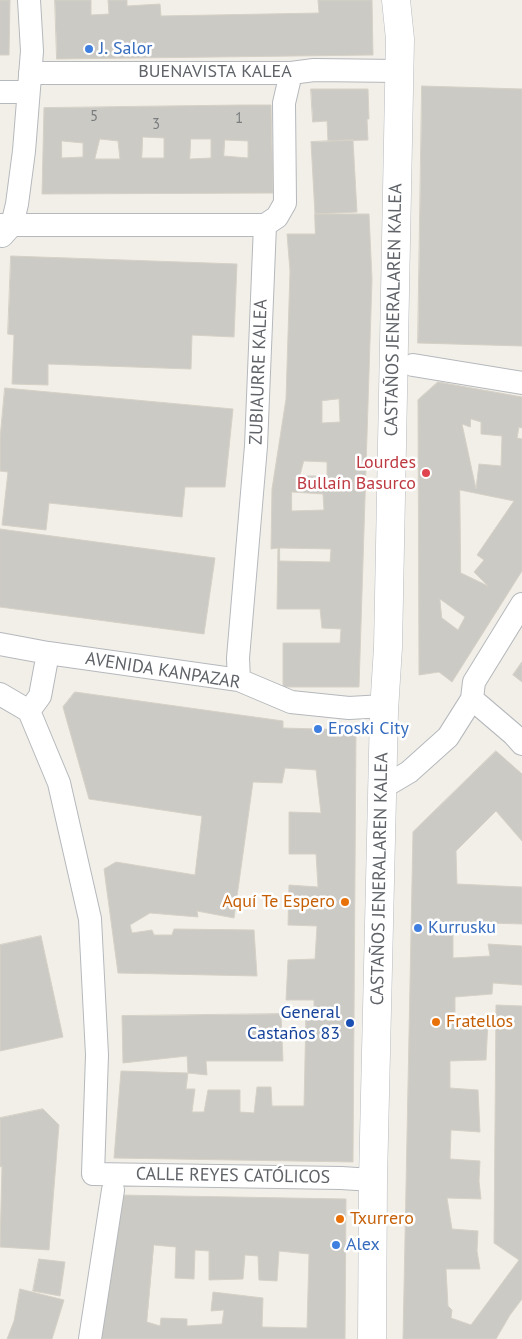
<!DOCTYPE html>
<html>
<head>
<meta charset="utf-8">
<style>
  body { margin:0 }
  canvas { display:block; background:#f1efe8 }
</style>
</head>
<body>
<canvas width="522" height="1339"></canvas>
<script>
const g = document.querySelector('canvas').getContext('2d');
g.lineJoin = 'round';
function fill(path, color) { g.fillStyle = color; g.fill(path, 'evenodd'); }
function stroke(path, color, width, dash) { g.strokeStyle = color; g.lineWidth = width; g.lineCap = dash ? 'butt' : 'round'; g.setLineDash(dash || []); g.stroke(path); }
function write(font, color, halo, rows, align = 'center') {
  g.font = font + ' "PT Sans",sans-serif'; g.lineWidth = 5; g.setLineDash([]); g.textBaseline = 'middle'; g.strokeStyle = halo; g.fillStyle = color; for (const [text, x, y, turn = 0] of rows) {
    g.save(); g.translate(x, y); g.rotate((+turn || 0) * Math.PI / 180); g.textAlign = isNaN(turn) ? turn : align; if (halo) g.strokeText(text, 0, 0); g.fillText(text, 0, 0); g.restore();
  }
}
const building = new Path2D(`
  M0,0H10L9,55H0Z
  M55,0H91V15L109,14L108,0H127V6L160,4L161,16L319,13L318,0H372L373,55L57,59Z
  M422,86L522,89V346L418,343Z
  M311,89H368L369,119H367L368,140L328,141L327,121L313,122Z
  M242,105H271L273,193L42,194L44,108ZM143,137L164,138V158H142ZM100,139L118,141L120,159H95ZM191,139H211V158L190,159ZM225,140L248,141V158L224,156ZM62,141L83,143V157L62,158Z
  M353,140L357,212L315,214L311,142Z
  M315,214H369L372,279L359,687H283V643H340L341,629L322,628L320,609H277L278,548L271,549L272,489L286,399L290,271L287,234H315ZM339,399L340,422L322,423V401ZM304,461L327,462V476H300ZM292,492L323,494L324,510L292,511ZM280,548L331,549L330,562L280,561Z
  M11,256L237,264L234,337L192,335L191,369L48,364V385L12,384L14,335L8,334Z
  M438,382L522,397V428L519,427L517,438L522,439V571L452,682L439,672L419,675L418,400ZM471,419L481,422V434L502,436L501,466L479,464L476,489L462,424L470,427ZM460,490L514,501L477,555L484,560L474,572L488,586L461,573ZM440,599L465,617L458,630L442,618Z
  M5,388L233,409L225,487H185L182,517L49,503L46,530L2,525L8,472L0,471V439Z
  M0,529L215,558L204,634L0,607Z
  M522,662V682L513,675Z
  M75,692L283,721V728L356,730L353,1162L114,1158L121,1071L188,1073L186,1089H195L192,1112H204L208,1090H240V1112L254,1113L257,1087H271L272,1106H304L306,1012H314V1000H286L288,960L315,959L317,926L288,925L289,885L318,887L316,854H289V812L321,813L316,770L285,768L282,783L253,782L234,918L197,911L198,917L150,913L130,925L132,933L152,930L154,935H172L174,929L254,930L257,976L118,973L104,869L116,862L195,875L202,816L89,799L63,707Z
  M496,751L522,774V841L496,811L456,851L457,884L522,887V924L453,922V958L490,956L488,944L522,946V985L493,983L492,994L455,997V1018L488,1021L486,1060L450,1061V1088L478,1090L480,1132L451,1130L450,1159L480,1161L479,1181L481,1199L447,1198L452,1229L478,1231L477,1251L480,1269H446L448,1306L452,1310L451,1318L471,1325L519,1260L494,1243L496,1005L522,1006V1299L510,1315L496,1339H403L413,832Z
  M41,936L63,1037L0,1051V945Z
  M281,1014L283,1061H206L207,1075L188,1073L187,1056L123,1063L122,1016Z
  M43,1109L59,1125L49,1250L0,1247L2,1166L0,1167V1118Z
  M119,1195L346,1199L345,1339H101L111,1277ZM154,1245L176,1247L175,1278L194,1279L195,1250L209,1251V1280L243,1279L245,1255L258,1256L259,1280L277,1281L279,1251L309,1254L307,1328L262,1327L263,1298L213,1292L211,1311L224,1310L222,1324L187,1326V1319L161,1318L160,1326L147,1322Z
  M39,1259L65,1262L60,1296L33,1291Z
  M20,1289L64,1300L52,1339H7L14,1321Z`);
fill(building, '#cccac5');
stroke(building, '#d6d1c6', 1);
const street = new Path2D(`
  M30,73H291L314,70L399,71
  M0,92H28
  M0,225H265
  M2,236L12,225L17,204L24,151L32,51L29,0
  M413,365L522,383
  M0,644L48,653L239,680L291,702L349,708L384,706
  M239,680L238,658L256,446L265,225L277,217L285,203L284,103L291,73
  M0,694L29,711L59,783L90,919L97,1055L93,1174L341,1178L373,1180
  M472,699L513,734L522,744
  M29,711L40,696L48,653
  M382,788L409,772L448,737L472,699L474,682L522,604
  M90,1339L113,1190`);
const secondary = new Path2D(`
  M372,1339L373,1180L384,711L388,647L400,39L396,0`);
stroke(street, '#b5b8bc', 24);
stroke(secondary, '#b6babf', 29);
stroke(street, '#fff', 22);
stroke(secondary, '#fff', 28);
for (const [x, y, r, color] of [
  [89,49,5,"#3f7fe0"],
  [426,473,5,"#e0444e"],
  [318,729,5,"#3f7fe0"],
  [345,902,5,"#e8710a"],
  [418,928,5,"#3f7fe0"],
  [436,1022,5,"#e8710a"],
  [350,1023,5,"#1a4fb4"],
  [340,1219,5,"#e8710a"],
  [336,1245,5,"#3f7fe0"]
]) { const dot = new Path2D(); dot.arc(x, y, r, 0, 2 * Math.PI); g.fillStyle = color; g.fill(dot); stroke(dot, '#fff', 2); }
write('15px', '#7a7d7f', null, [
  ["5",94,117],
  ["1",239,119],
  ["3",156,125]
]);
write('18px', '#366cbe', '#fff', [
  ["J. Salor",99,49],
  ["Eroski City",328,729],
  ["Kurrusku",428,928],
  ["Alex",346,1245]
], 'left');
write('18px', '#5f6368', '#fff', [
  ["BUENAVISTA KALEA",215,72],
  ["CASTAÑOS JENERALAREN KALEA",394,310,-89],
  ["ZUBIAURRE KALEA",259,372,-88],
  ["AVENIDA KANPAZAR",163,671,9],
  ["CASTAÑOS JENERALAREN KALEA",380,879,-89],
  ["CALLE REYES CATÓLICOS",233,1176,1]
]);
write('18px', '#be3a42', '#fff', [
  ["Lourdes",416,463],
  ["Bullaín Basurco",416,484]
], 'right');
write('18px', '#c56008', '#fff', [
  ["Aquí Te Espero",335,902,"right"],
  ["Fratellos",446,1022],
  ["Txurrero",350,1219]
], 'left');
write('18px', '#164399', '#fff', [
  ["General",340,1013],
  ["Castaños 83",340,1034]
], 'right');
</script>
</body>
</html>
